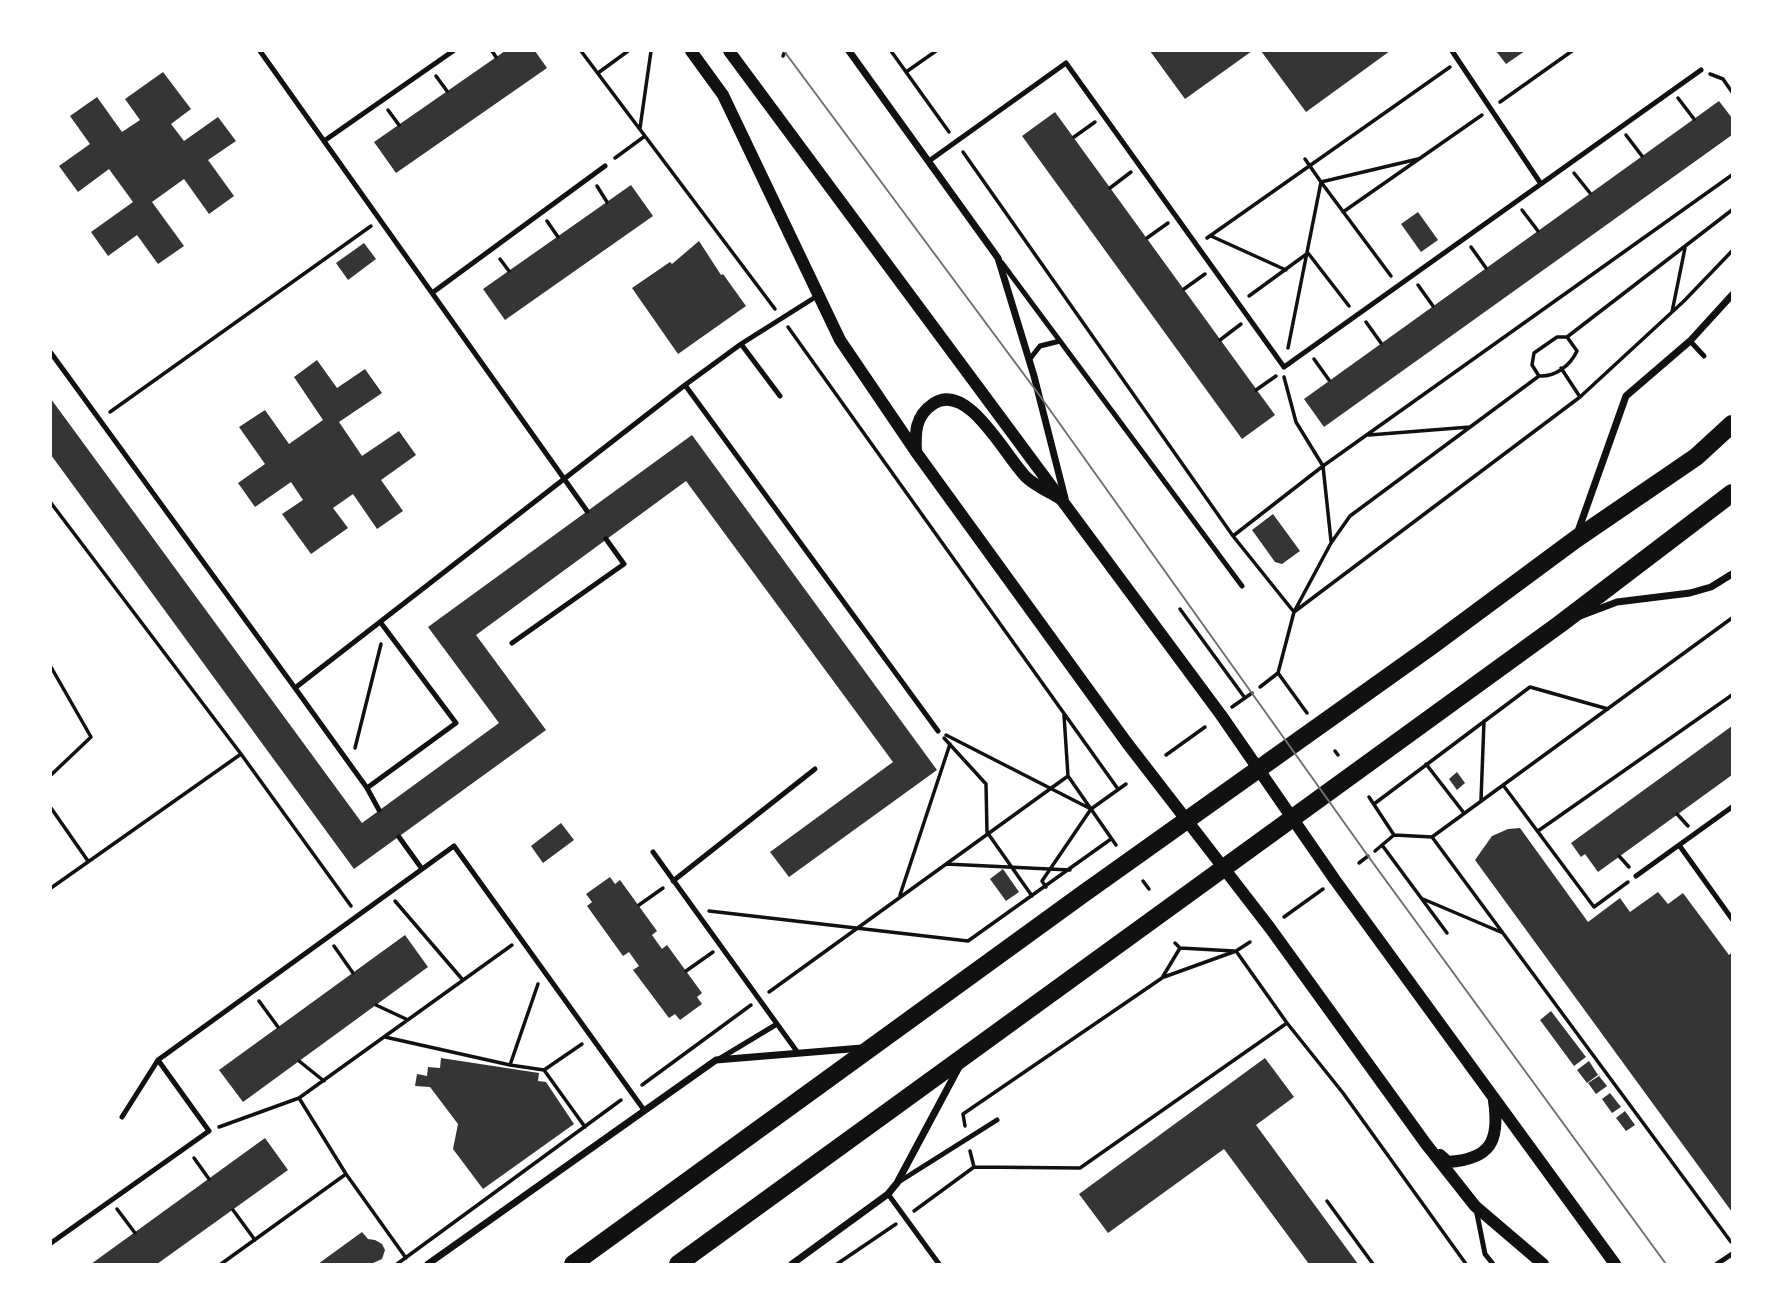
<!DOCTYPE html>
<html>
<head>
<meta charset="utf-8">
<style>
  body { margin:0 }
  #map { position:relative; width:1783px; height:1315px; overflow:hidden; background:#fff; font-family:"PT Sans",sans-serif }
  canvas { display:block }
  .frame { position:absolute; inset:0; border:52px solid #fff; pointer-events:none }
</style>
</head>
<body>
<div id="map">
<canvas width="1783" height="1315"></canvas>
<div class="frame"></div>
</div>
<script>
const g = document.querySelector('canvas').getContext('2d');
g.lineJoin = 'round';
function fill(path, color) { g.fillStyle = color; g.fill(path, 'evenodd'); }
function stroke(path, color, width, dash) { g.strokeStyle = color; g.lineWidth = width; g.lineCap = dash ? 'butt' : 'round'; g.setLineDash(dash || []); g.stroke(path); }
fill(new Path2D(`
  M505,51H535L547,68L396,173L374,142Z
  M1150,51H1252L1185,99Z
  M1261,51H1390L1306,112Z
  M1496,51H1525L1506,64Z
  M163,72L191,109L171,124L184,141L218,117L236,141L208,160L234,196L209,214L184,179L152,202L184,246L158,264L137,235L108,256L91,232L133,202L109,169L78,192L59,166L90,144L70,116L97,97L122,132L140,120L125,99Z
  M1719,101L1732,118V135L1324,427L1304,399Z
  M1055,112L1275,415L1242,439L1022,136Z
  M631,185L653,216L505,320L483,289Z
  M1418,212L1438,240L1421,252L1401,224Z
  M699,241L721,275L723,274L746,306L678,354L632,288L670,262L672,264Z
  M364,243L376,259L348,280L336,263Z
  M317,360L337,388L365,369L382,393L339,422L362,456L399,431L416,455L381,480L403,511L377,529L353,494L333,508L348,528L311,554L282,514L303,500L291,482L255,507L238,483L265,464L239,427L265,410L289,444L323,420L294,377Z
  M51,399L362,823L499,723L428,627L692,435L937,770L789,877L770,852L893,762L686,481L476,635L546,730L354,869L51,455Z
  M1273,514L1300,551L1282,564L1275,562L1252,530Z
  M1732,726V775L1598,872L1585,854L1581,857L1571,843Z
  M1457,772L1465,783L1457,790L1449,779Z
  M561,823L574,840L543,863L531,846Z
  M1520,828L1588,922L1620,898L1630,912L1658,892L1668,904L1683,893L1729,955L1732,952V1212L1475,860L1492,836L1508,829Z
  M1003,869L1019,892L1006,901L990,879Z
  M610,877L615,884L620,880L657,931L652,935L662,949L667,945L702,993L697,997L702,1004L680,1020L675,1014L669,1018L633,970L639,966L629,952L623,956L587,906L592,902L586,894Z
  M405,935L428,967L243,1102L219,1070Z
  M1551,1011L1586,1057L1574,1066L1540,1020Z
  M441,1058L539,1073L538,1081L546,1082L574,1124L483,1189L453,1149L458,1124L430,1087L415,1086L417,1074L427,1076L428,1067L440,1068Z
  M1265,1058L1294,1097L1256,1125L1358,1264H1309L1224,1149L1108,1233L1079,1194Z
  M1589,1061L1598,1075L1587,1083L1577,1070Z
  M1599,1076L1607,1086L1596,1094L1588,1083Z
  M1610,1093L1621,1107L1612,1113L1602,1099Z
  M1625,1111L1635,1125L1626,1131L1616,1118Z
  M265,1138L288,1170L157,1264H91Z
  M362,1232L368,1239L375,1240L382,1244L385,1250L382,1259L371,1264H318Z`), '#353535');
stroke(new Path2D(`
  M492,51L496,57
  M581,51L775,309
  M891,51L949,132
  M783,56L785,51
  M906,72L936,51
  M598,73L628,51
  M1710,74L1723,79L1732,92
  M436,76L447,91
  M1678,98L1694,119
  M1500,102L1572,51
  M388,110L399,125
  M640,128L651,51
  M1626,135L1642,156
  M1074,137L1095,122
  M963,152L1233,536L1294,612L1278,673L1260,687
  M615,158L645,136
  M1574,173L1590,193
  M597,186L607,202
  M1110,188L1131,172
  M1522,210L1538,231
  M1343,212L1482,115
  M547,221L558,237
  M1211,236L1286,270
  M1147,238L1168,223
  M1207,238L1450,67
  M1471,247L1486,268
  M500,259L509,271
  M1391,276L1321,182L1418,159
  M1418,285L1433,306
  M1184,289L1205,274
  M1249,296L1308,253L1349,306
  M1672,312L1685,248
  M1366,322L1381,343
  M788,327L1118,789
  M1557,337H1567L1577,351C1570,366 1555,377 1539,376L1532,365L1534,353Z
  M1567,337L1732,210
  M1220,340L1241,324
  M1288,348L1321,182L1305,159
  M1314,359L1329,380
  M1561,368L1580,397
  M1284,377L1296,422L1323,466L1331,541
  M1256,390L1276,376
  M110,412L371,226
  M1369,435L1470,427
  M51,503L241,754L351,906
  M1233,536L1323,466L1732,175
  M1180,609L1245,698
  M1295,610L1331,543L1350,516L1539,376
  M1294,612L1580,397L1684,301L1732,251
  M51,667L91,737L51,775
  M1278,673L1307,713
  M1232,707L1252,693
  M1064,715L1068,776
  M946,735L1089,808
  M944,738L986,784L987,832L1032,896
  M355,748L381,644
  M1335,751L1338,755
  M1166,755L1205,727
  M1426,764L1464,813
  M1503,785L1594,907L1628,882
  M1369,797L1394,835L1375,851
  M1481,800L1484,721
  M1374,804L1530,687L1608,709
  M51,808L88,861
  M1677,814L1688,826
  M1538,831L1732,695
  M1394,835L1432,837L1731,1242
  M1432,837L1732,618
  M1382,845L1447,933
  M1619,856L1629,867
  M1359,863L1368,856
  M946,864L1070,870
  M1143,881L1149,889
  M1046,887L1042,881L1091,809L1126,784
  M51,888L241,754
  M900,895L950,744
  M1423,899L1503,933
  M395,901L462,979
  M639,905L663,888
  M709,911L968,941L1111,839
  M1284,917L1323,889
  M1175,943L1180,948L1234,951
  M334,946L353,973
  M1236,951L1287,1023L1343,1093L1466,1264
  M686,971L713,952
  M1164,977L1236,951L1250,942
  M769,992L1068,776L1116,845
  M259,1001L278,1027
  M376,1005L406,1019
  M385,1037L510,1065L544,1070L585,1127
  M299,1061L324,1081
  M510,1065L538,984
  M544,1070L582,1044
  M642,1085L751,1005
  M965,1126L963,1114L1162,978L1180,948
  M219,1127L299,1098
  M970,1151L974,1167
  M194,1158L209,1179
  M346,1174L406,1258
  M1327,1201L1373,1264
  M117,1209L135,1233
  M233,1210L255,1240
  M914,1211L974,1167L1080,1168L1287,1023
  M221,1264L346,1174L299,1098L512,945
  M397,1264L621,1100
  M837,1264L896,1224`), '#111', 3.5);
stroke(new Path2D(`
  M260,51L587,511
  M1452,51L1541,184
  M324,141L453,51
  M929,161L1066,63L1284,367L1701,70
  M1002,263L1242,586
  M432,293L605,166
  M1690,341L1704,356
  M741,344L780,396
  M51,353L295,688L685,385L741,344L817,296
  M1029,360L1040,346L1060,341
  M685,385L938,731
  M512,643L624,564L606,539
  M295,688L367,788L456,723L381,623
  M367,788L379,810
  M399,837L422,869
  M1679,845L1732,919
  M653,852L798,1053
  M1636,876L1732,807
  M673,881L815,769
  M719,1059L777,1024
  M122,1117L158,1060
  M897,1183L997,1120
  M888,1194L939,1264
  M1476,1209L1485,1254L1493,1264
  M51,1243L209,1131L158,1060L454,846L644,1110
  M1717,1264L1732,1254`), '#111', 5);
stroke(new Path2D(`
  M849,51L998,258L1034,376L1065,498
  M1577,534L1626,396L1690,341L1732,295
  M1580,616L1617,602L1690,593L1711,587L1732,574
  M428,1264L716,1060L862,1048
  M792,1264L888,1194L897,1183L959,1067`), '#111', 7);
stroke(new Path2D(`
  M691,51L723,95L840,340L916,452L1127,743L1270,928L1426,1144L1475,1206L1543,1264
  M729,51L1221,715L1335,880L1615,1264
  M916,452C915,433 915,416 933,404C968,380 1006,458 1027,478C1036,486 1049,492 1059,498
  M1440,1155L1448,1162C1490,1159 1500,1142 1494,1101`), '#111', 12);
stroke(new Path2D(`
  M573,1264L1083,894L1430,647L1576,539L1696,457L1732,424
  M678,1264L1560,624L1732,493`), '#111', 18);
stroke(new Path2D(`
  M784,51L1040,396L1368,856L1666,1264`), '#707070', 2);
</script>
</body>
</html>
